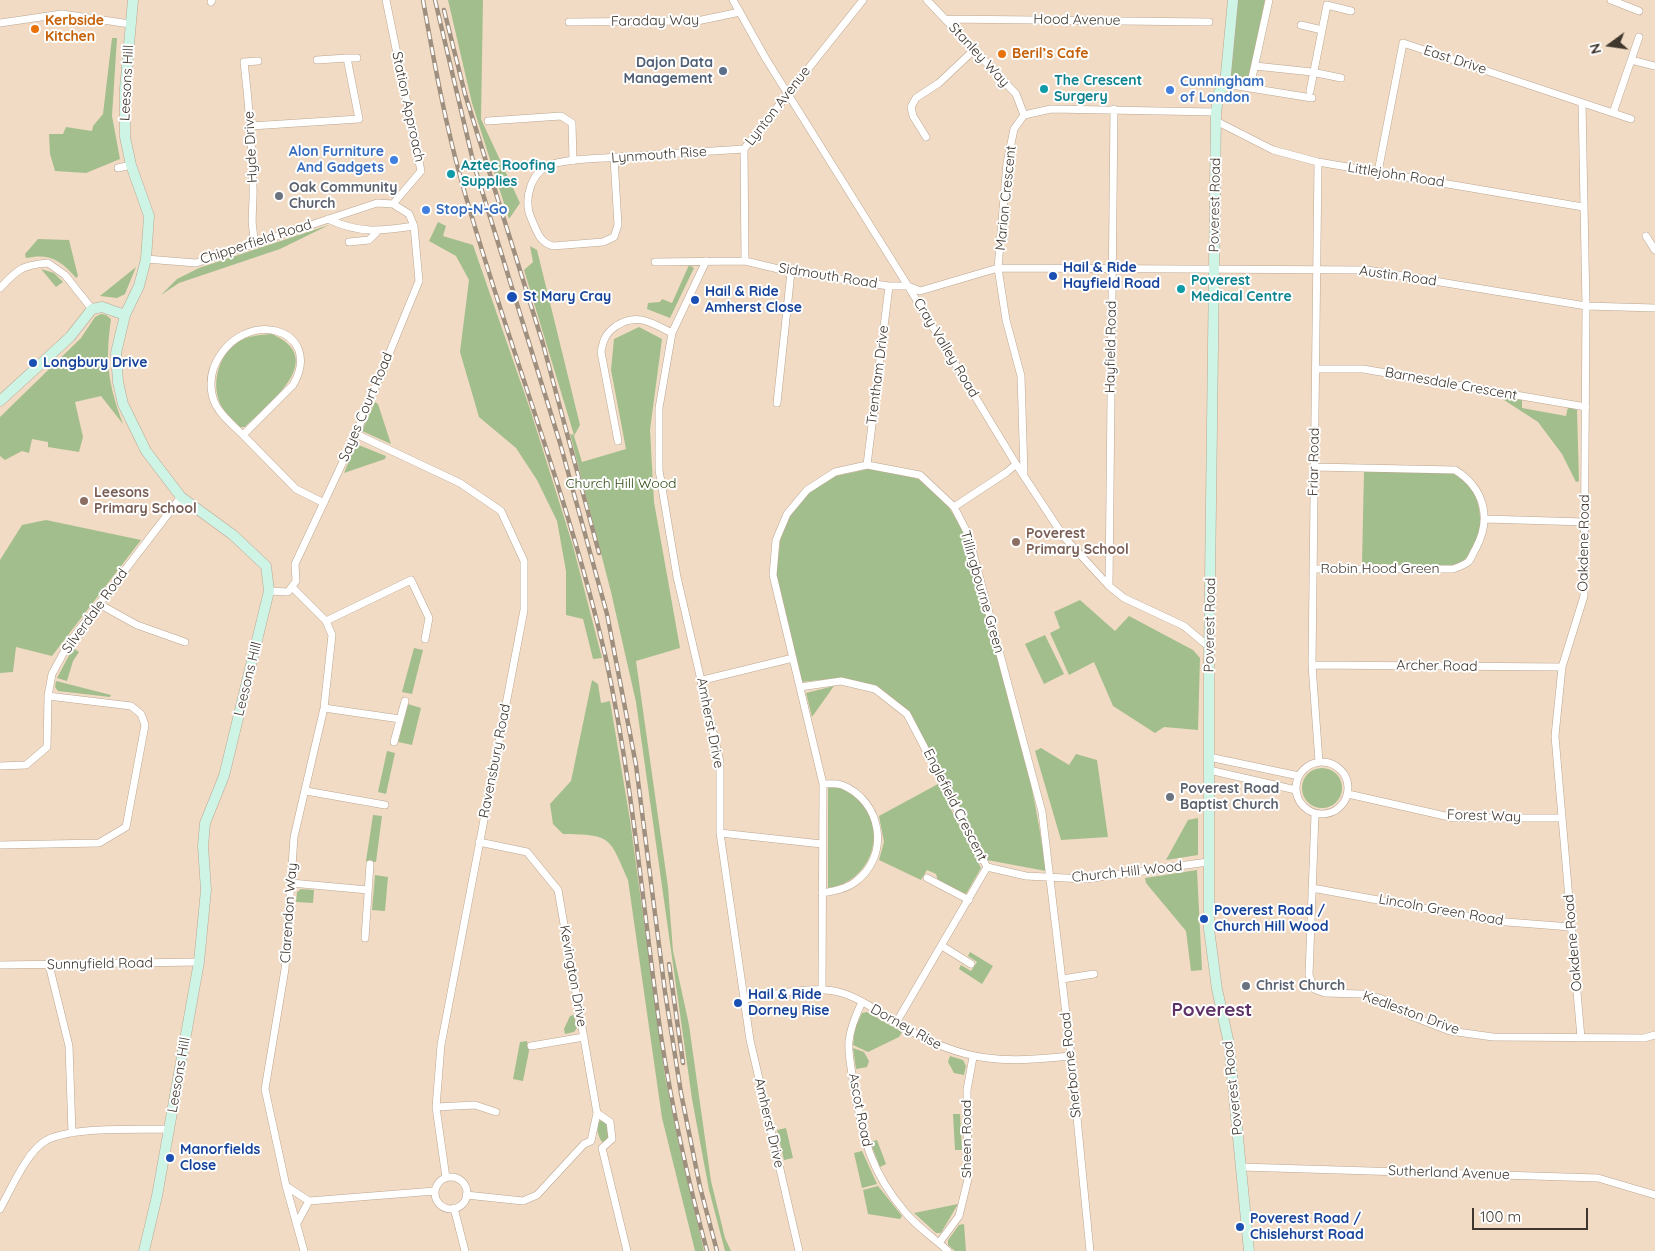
<!DOCTYPE html>
<html>
<head>
<meta charset="utf-8">
<style>
  body { margin:0 }
  #map { position:relative; width:1655px; height:1251px; overflow:hidden; background:#f1dbc4; font-family:Quicksand,sans-serif }
  canvas { display:block }
  .north { position:absolute; left:1585px; top:20px; width:50px; height:50px; -webkit-text-stroke:4px #fff; paint-order:stroke; rotate:256deg; font-size:14px; font-weight:700; line-height:20px; text-align:center; color:#3f362d }
  .north::after { content:''; display:block; margin:auto; width:18px; height:22px; background:#3f362d; clip-path:polygon(50% 0,100% 100%,50% 72%,0 100%) }
  .scale { position:absolute; left:1472px; top:1208px; width:116px; height:22px; box-sizing:border-box; border:2px solid #3f362d; border-top:0; padding-left:6px; font-size:15px; line-height:18px; white-space:nowrap; color:#3f362d; -webkit-text-stroke:4px #fff; paint-order:stroke }
</style>
</head>
<body>
<div id="map">
<canvas width="1655" height="1251"></canvas>
<div class="north">N</div>
<div class="scale">100 m</div>
</div>
<script>
const g = document.querySelector('canvas').getContext('2d');
g.lineJoin = 'round';
function fill(path, color) { g.fillStyle = color; g.fill(path, 'evenodd'); }
function stroke(path, color, width, dash) { g.strokeStyle = color; g.lineWidth = width; g.lineCap = dash ? 'butt' : 'round'; g.setLineDash(dash || []); g.stroke(path); }
function write(font, color, halo, rows, align = 'center') {
  g.font = font + ' Quicksand,sans-serif'; g.lineWidth = 4; g.setLineDash([]); g.textBaseline = 'middle'; g.strokeStyle = halo; g.fillStyle = color; for (const [text, x, y, turn = 0] of rows) {
    g.save(); g.translate(x, y); g.rotate((+turn || 0) * Math.PI / 180); g.textAlign = isNaN(turn) ? turn : align; if (halo) g.strokeText(text, 0, 0); g.fillText(text, 0, 0); g.restore();
  }
}
fill(new Path2D(`
  M448,0H483L481,119L520,203L509,219L472,103Z
  M1237,0H1265L1248,83L1228,80Z
  M112,38H117L112,116L120,159L86,173L55,171L50,154L49,134H63L66,127L92,131L93,126L103,114Z
  M438,222L446,226L443,236L473,245L531,412L573,546L602,658L593,659L583,619L566,615V571L557,521L537,480L516,448L479,417L460,352L469,280L456,256L429,241Z
  M329,225L280,249L179,283L161,295L177,279L199,268Z
  M38,239L69,240L78,276L76,278C61,260 49,253 26,258L25,254Z
  M530,246L537,250L580,425L574,436L582,462L626,449L611,370L614,339L639,327L662,339L650,430L654,502L680,648L636,661L668,887L673,951L689,1025L711,1181L725,1238L731,1251H725L709,1190L692,1099L636,702L611,592L570,434L574,435L524,270L533,262Z
  M689,265L694,268L670,318L647,309L648,303L660,302L662,299L672,303Z
  M136,267L125,294L117,298L100,296Z
  M41,269L54,273L63,282L56,287Z
  M101,314L106,315L111,319C105,362 108,383 123,424L101,396L75,402L83,437L79,452L48,447V442L32,439L29,453L22,451L5,460L0,456V417L81,338L95,317Z
  M272,334C329,359 269,403 245,427H240C234,421 226,414 222,407C209,385 219,351 242,340C252,335 261,335 272,334Z
  M1505,396L1522,400V408L1566,416L1568,407L1577,410L1579,481L1576,482L1562,454L1538,422L1504,400Z
  M375,402L378,404L391,444L362,431Z
  M356,444L386,456L385,459L344,473Z
  M873,468L918,479L945,501L963,530C994,642 1031,755 1046,871L987,860L907,710L878,688L841,678L801,682L776,576L781,534L791,514L809,492L836,476Z
  M1364,471C1384,472 1442,468 1457,475C1489,492 1489,558 1451,566L1362,564Z
  M46,520L141,540L52,656L16,647L13,672L0,673V560L22,525Z
  M1080,600L1115,631L1129,616L1193,650L1200,658L1198,730L1164,727L1155,733L1113,706L1094,662L1069,675L1050,633L1060,628L1054,612Z
  M1045,635L1064,674L1044,684L1025,644Z
  M73,648L79,652L73,661L67,681L57,678Z
  M414,648L423,650L412,694L402,692Z
  M592,680L598,684L601,703L610,701L630,820L665,1076L679,1145L704,1251H695L662,1118L628,880C609,836 611,835 563,834L553,824L550,804L571,781Z
  M56,681L111,695L110,697L58,691L55,687Z
  M834,686L812,717L806,693Z
  M408,704L421,708L412,745L398,742Z
  M1041,748L1069,765L1076,754L1097,760L1108,837L1061,840L1035,751Z
  M387,751L395,753L386,794L378,792Z
  M1302 788a20 20 0 1 1 40 0a20 20 0 1 1-40 0Z
  M938,784L981,868L966,894L938,881L936,874L927,870L921,880L879,860L884,842L879,816Z
  M832,786C890,797 887,879 828,888V788Z
  M373,815L382,816L376,862L366,861Z
  M1198,818V855L1166,860L1188,820Z
  M1197,870L1202,970L1191,971L1186,931L1146,883L1145,878Z
  M375,875L388,877L385,911L372,910Z
  M301,889L314,890L313,903L296,902L297,892Z
  M970,952L993,966L982,984L959,969L961,965L971,971L977,962L968,956Z
  M867,1012L902,1032L899,1037L868,1052L853,1045L855,1028L862,1013Z
  M574,1015L577,1028L574,1032L565,1034L564,1029L570,1016Z
  M527,1041L529,1051L523,1081L513,1079L520,1042Z
  M853,1048L864,1052L869,1061L867,1067L856,1069Z
  M950,1056L963,1060L966,1066L964,1075L954,1073L948,1062Z
  M953,1114H960L962,1150H955Z
  M603,1120C608,1125 610,1134 607,1141L602,1142C598,1136 596,1128 598,1121Z
  M786,1128L793,1158L784,1160L777,1130Z
  M877,1140L886,1164L880,1167L870,1142Z
  M862,1151L877,1184L862,1188L854,1153Z
  M878,1186L902,1216L900,1219L868,1214L863,1190Z
  M958,1204L941,1233H936L914,1213Z
  M964,1224L966,1251H955L948,1245V1240L959,1225Z`), '#a3be8d');
const street = new Path2D(`
  M386,0L421,171L393,204
  M733,0L766,59L908,286L1016,464L1064,537L1109,586L1124,598L1184,626L1209,647
  M927,0L1016,94L1024,115
  M1611,0L1639,11
  M211,2L212,0
  M946,19L1209,22
  M569,22L697,21L740,12
  M0,23L62,14L130,24
  M1301,25L1322,30
  M347,58H357
  M1631,60L1655,66
  M1255,66L1312,72L1341,78
  M1225,84L1312,98
  M1250,87L1269,0
  M1310,91L1327,5L1351,11
  M1613,113L1639,37
  M488,121L561,116L572,123L573,161
  M1216,121L1273,150L1318,162L1583,207
  M251,126L359,119L347,58L317,60
  M926,137L913,116L911,107L916,98L939,83L974,50
  M614,158L618,225L614,237L603,242L553,246C539,242 537,231 531,218C523,199 531,170 553,164C573,158 597,159 618,157C660,154 702,152 744,149
  M1318,162L1312,665L1319,762
  M118,168L131,165
  M1378,172L1403,43L1631,119
  M328,219C359,234 382,231 414,226
  M1646,236L1655,250
  M349,242L369,240L378,231
  M256,244C249,223 254,208 253,186C252,145 249,104 244,62L258,61
  M146,259L196,263L377,203L393,204L409,214L414,226L419,281L356,434L295,564L296,581L288,592L269,591
  M706,261L672,333L659,408V470L677,577L720,762V833L750,1040L799,1251
  M745,261L744,149L863,0
  M655,262L745,261L791,272L889,286H908L920,291L998,268L1367,270L1586,306L1655,308
  M0,288C18,269 22,265 48,263L65,275L92,309
  M1316,369H1363L1586,407
  M777,403L791,272
  M356,434L460,483L501,511L524,561V610L441,1045L436,1107L446,1178
  M243,435C235,427 225,419 219,410C210,398 209,380 214,367C241,304 326,328 293,385L243,435L296,489L324,503
  M618,441L601,352C603,340 606,333 616,326C637,312 652,323 672,333
  M867,465L889,286
  M1024,473L1021,376L1006,320L998,268L1007,163L1014,129L1024,115L1051,109L1216,112
  M954,507L1007,472L1016,464
  M1485,519L1585,522
  M1313,569H1453C1458,567 1464,565 1468,562C1471,559 1473,553 1476,548C1492,518 1484,488 1455,470L1314,467
  M1109,586L1114,109
  M293,588L326,621L332,635L324,708L294,837L285,969L265,1089L286,1186L304,1251
  M99,604L137,625L185,642
  M326,621L411,580L429,618L425,639
  M1312,665L1562,667
  M703,680L793,658
  M800,687L841,681L875,689L907,714L987,867L896,1023
  M324,708L400,719
  M394,742L405,701
  M1209,757L1299,776
  M1296 788a26 26 0 1 1 52 0a26 26 0 1 1-52 0Z
  M0,766L26,765L47,747L48,696L52,674L69,643L181,497
  M1209,770L1296,790
  M306,791L385,805
  M1348,794L1454,818H1562
  M1315,814L1309,975L1314,989L1325,993L1362,994L1382,999L1411,1016L1450,1031L1493,1037L1644,1038L1655,1035
  M720,833L822,844
  M479,842L527,852L558,890L597,1113L610,1122L612,1139L602,1148L627,1251
  M0,845L99,843L126,827L145,725L141,714L131,706L48,696
  M987,867L1026,876L1085,879L1208,862
  M927,878L969,900
  M291,883L368,890
  M1312,888L1494,921L1571,927
  M822,893C833,891 846,889 855,882C891,856 882,801 842,785C835,783 829,784 823,784
  M365,938L370,864
  M942,946L971,964
  M0,965L199,962
  M49,965L69,1046L72,1133
  M1062,979L1094,974
  M822,989L823,784L773,575L776,540L787,514L807,490L835,472L867,465L920,475L954,507L968,534L1042,812L1071,1056L1090,1251
  M744,999C772,996 815,984 842,993C865,1000 885,1017 905,1028C966,1063 1003,1063 1071,1056
  M862,1002C843,1042 848,1049 855,1091C864,1141 871,1172 905,1212C917,1227 934,1238 948,1251
  M1581,1038L1555,736L1562,667L1584,596L1586,306L1582,103
  M531,1046L584,1037
  M436,1107L475,1105L496,1112
  M1241,1167L1598,1178L1655,1195
  M435 1193a16 16 0 1 1 32 0a16 16 0 1 1-32 0Z
  M286,1186L309,1201L435,1191
  M466,1195L523,1201L537,1195L584,1144L591,1141L597,1113
  M454,1208L465,1251
  M0,1209C10,1191 28,1149 47,1140C74,1126 137,1130 169,1129
  M297,1223L309,1201
  M939,1243L959,1216L968,1179L967,1090L973,1057`);
const secondary = new Path2D(`
  M133,0L125,89V137L131,165L149,216L146,259L139,286L125,315L116,353L118,382L123,404L146,451L181,497L233,535L266,566L269,591L224,776L205,823L203,846L206,890L199,962L157,1196L144,1251
  M1233,0L1225,84L1219,92L1216,112L1209,659V929L1217,989L1229,1044L1249,1251
  M0,401L70,337L92,309L102,307L125,315`);
stroke(street, '#bba691', 8);
stroke(secondary, '#bba691', 11);
stroke(street, '#fff', 7);
stroke(secondary, '#cef4e6', 10);
const rail = new Path2D(`
  M423,0C434,61 445,123 462,183C507,343 569,497 606,659C633,784 643,910 661,1036C672,1108 688,1181 707,1251
  M435,0L474,165L560,443L607,614L636,765L665,992L681,1093L700,1187L717,1251
  M444,10L465,94L543,344L599,553
  M669,964L683,1063`);
stroke(rail, '#9f8f7e', 4.5);
stroke(rail, '#fff', 2.5, [8]);
for (const [x, y, r, color] of [
  [35,29,5,"#e8710a"],
  [1002,54,5,"#e8710a"],
  [723,71,5,"#5c6f8a"],
  [1044,89,5,"#0f9aa8"],
  [1170,90,5,"#3f7fe0"],
  [394,160,5,"#3f7fe0"],
  [451,174,5,"#0f9aa8"],
  [279,196,5,"#6b7280"],
  [426,210,5,"#3f7fe0"],
  [1053,276,5,"#1a4fb4"],
  [1181,289,5,"#0f9aa8"],
  [512,297,6,"#1a4fb4"],
  [695,300,5,"#1a4fb4"],
  [33,363,5,"#1a4fb4"],
  [84,501,5,"#8d6e63"],
  [1016,542,5,"#8d6e63"],
  [1170,797,5,"#6b7280"],
  [1204,919,5,"#1a4fb4"],
  [1246,986,5,"#6b7280"],
  [738,1003,5,"#1a4fb4"],
  [170,1158,5,"#1a4fb4"],
  [1240,1227,5,"#1a4fb4"]
]) { const dot = new Path2D(); dot.arc(x, y, r, 0, 2 * Math.PI); g.fillStyle = color; g.fill(dot); stroke(dot, '#fff', 2); }
write('14px', '#3f362d', '#fff', [
  ["Hood Avenue",1077,20,1],
  ["Faraday Way",655,21,-1],
  ["Stanley Way",979,55,47],
  ["East Drive",1455,60,18],
  ["Leesons Hill",127,83,-87],
  ["Lynton Avenue",778,106,-52],
  ["Station Approach",408,107,78],
  ["Hyde Drive",251,147,-93],
  ["Lynmouth Rise",659,155,-4],
  ["Littlejohn Road",1396,175,9],
  ["Marion Crescent",1006,198,-84],
  ["Poverest Road",1215,205,-89],
  ["Chipperfield Road",256,242,-18],
  ["Sidmouth Road",828,276,9],
  ["Austin Road",1398,276,8],
  ["Hayfield Road",1111,347,-89],
  ["Cray Valley Road",946,348,59],
  ["Trentham Drive",878,375,-83],
  ["Barnesdale Crescent",1451,384,10],
  ["Sayes Court Road",366,407,-67],
  ["Friar Road",1314,462,-89],
  ["Oakdene Road",1584,543,-89],
  ["Robin Hood Green",1380,569],
  ["Tillingbourne Green",982,592,74],
  ["Silverdale Road",95,611,-54],
  ["Poverest Road",1210,625,-89],
  ["Archer Road",1437,666,1],
  ["Leesons Hill",248,679,-76],
  ["Amherst Drive",710,723,79],
  ["Ravensbury Road",495,761,-79],
  ["Englefield Crescent",955,805,63],
  ["Forest Way",1484,816,2],
  ["Church Hill Wood",1127,872,-6],
  ["Lincoln Green Road",1441,910,10],
  ["Clarendon Way",289,913,-86],
  ["Oakdene Road",1573,943,-95],
  ["Sunnyfield Road",100,964,-1],
  ["Kevington Drive",573,976,80],
  ["Kedleston Drive",1411,1013,20],
  ["Dorney Rise",906,1027,29],
  ["Sherborne Road",1071,1065,-96],
  ["Leesons Hill",179,1075,-80],
  ["Poverest Road",1233,1088,-96],
  ["Ascot Road",860,1110,79],
  ["Amherst Drive",769,1123,77],
  ["Sheen Road",967,1139,-90],
  ["Sutherland Avenue",1449,1173,2]
]);
write('bold 14px', '#c56008', '#fff', [
  ["Kerbside",45,21],
  ["Kitchen",45,37],
  ["Beril’s Cafe",1012,54]
], 'left');
write('bold 14px', '#4e5e75', '#fff', [
  ["Dajon Data",713,63],
  ["Management",713,79]
], 'right');
write('bold 14px', '#0d838f', '#fff', [
  ["The Crescent",1054,81],
  ["Surgery",1054,97],
  ["Aztec Roofing",461,166],
  ["Supplies",461,182],
  ["Poverest",1191,281],
  ["Medical Centre",1191,297]
], 'left');
write('bold 14px', '#366cbe', '#fff', [
  ["Cunningham",1180,82],
  ["of London",1180,98],
  ["Alon Furniture",384,152,"right"],
  ["And Gadgets",384,168,"right"],
  ["Stop-N-Go",436,210]
], 'left');
write('bold 14px', '#5b616d', '#fff', [
  ["Oak Community",289,188],
  ["Church",289,204],
  ["Poverest Road",1180,789],
  ["Baptist Church",1180,805],
  ["Christ Church",1256,986]
], 'left');
write('bold 14px', '#164399', '#fff', [
  ["Hail & Ride",1063,268],
  ["Hayfield Road",1063,284],
  ["Hail & Ride",705,292],
  ["Amherst Close",705,308],
  ["St Mary Cray",523,297],
  ["Longbury Drive",43,363],
  ["Poverest Road /",1214,911],
  ["Church Hill Wood",1214,927],
  ["Hail & Ride",748,995],
  ["Dorney Rise",748,1011],
  ["Manorfields",180,1150],
  ["Close",180,1166],
  ["Poverest Road /",1250,1219],
  ["Chislehurst Road",1250,1235]
], 'left');
write('14px', '#2e4911', '#fff', [
  ["Church Hill Wood",621,484]
]);
write('bold 14px', '#785e54', '#fff', [
  ["Leesons",94,493],
  ["Primary School",94,509],
  ["Poverest",1026,534],
  ["Primary School",1026,550]
], 'left');
write('bold 19px', '#5d3267', '#fff', [
  ["Poverest",1212,1010]
]);
</script>
</body>
</html>
